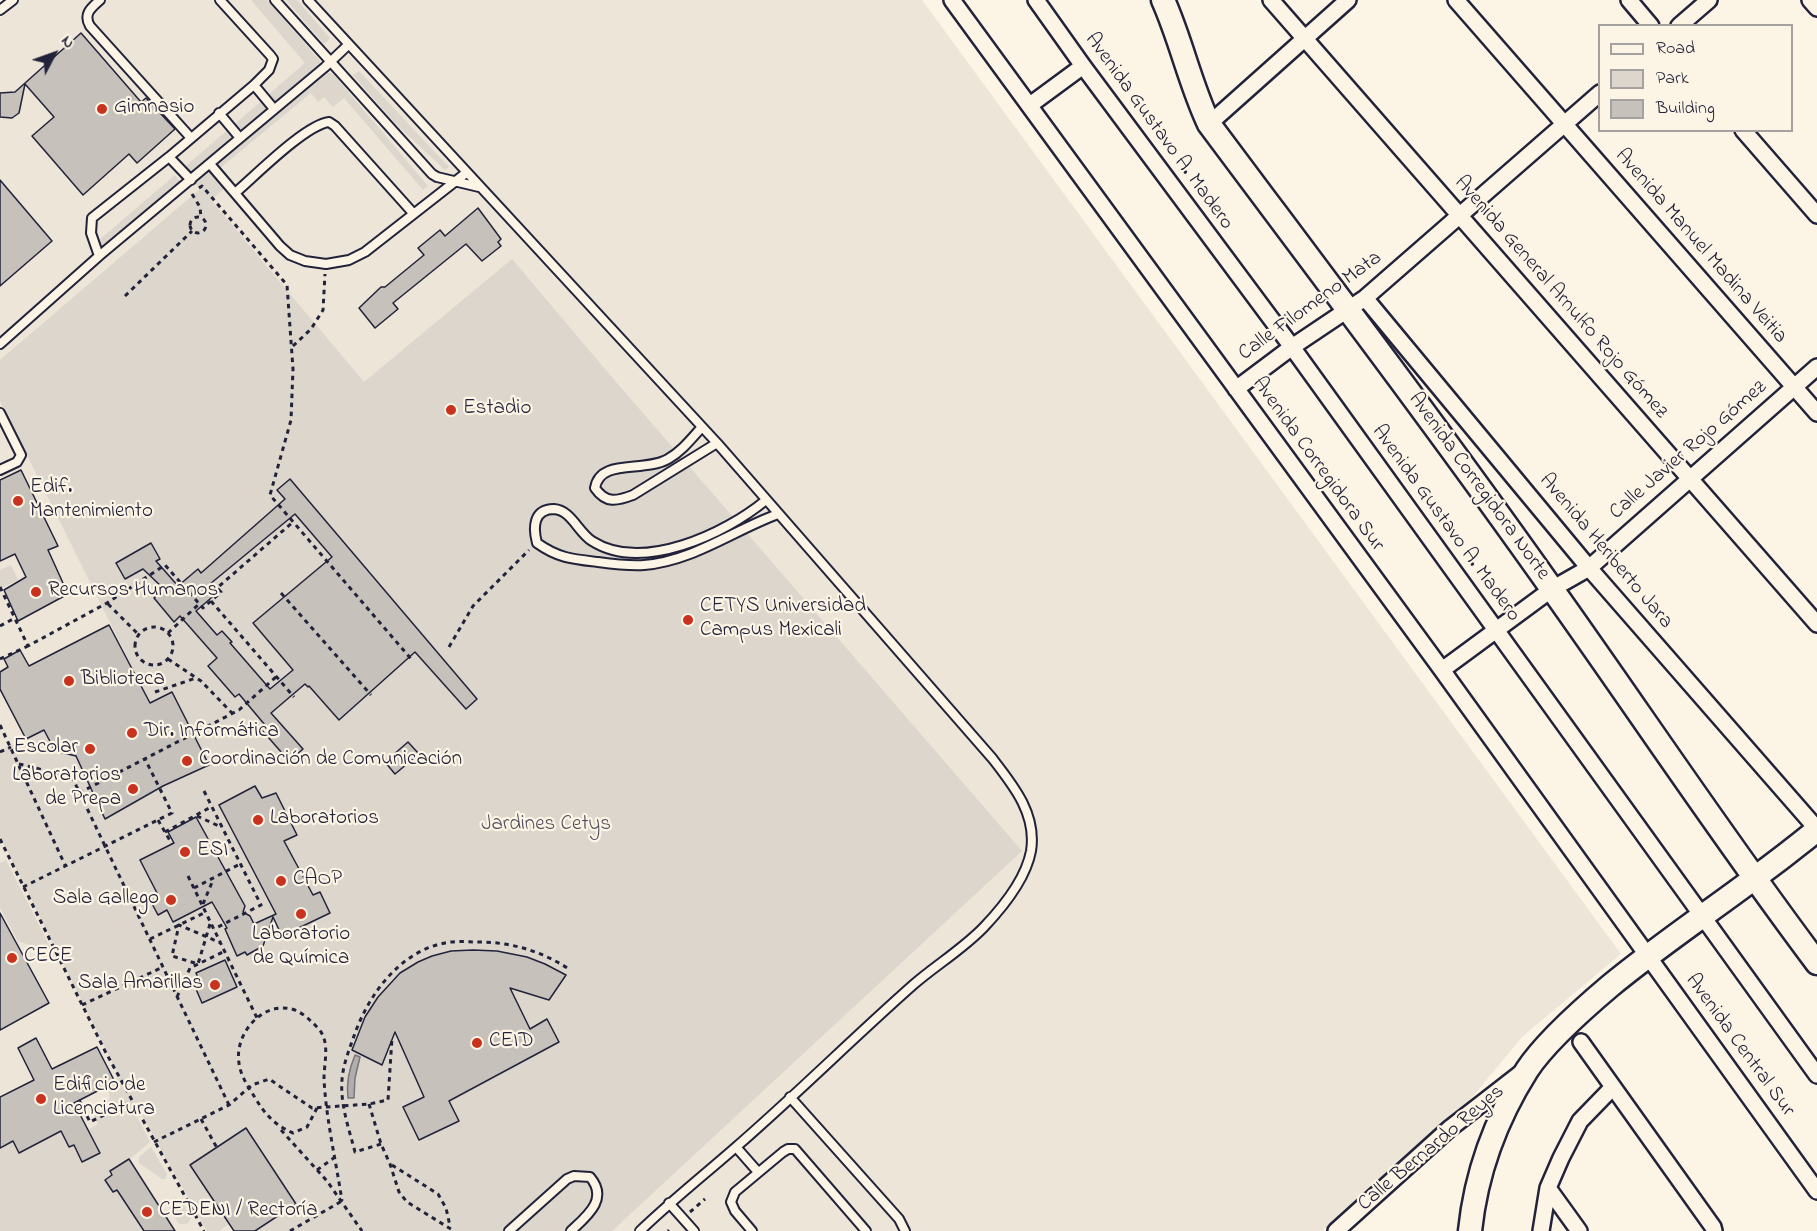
<!DOCTYPE html>
<html>
<head>
<meta charset="utf-8">
<style>
  body { margin:0 }
  #map { position:relative; width:1817px; height:1231px; overflow:hidden; background:#fcf5e5; font-family:"Indie Flower",sans-serif }
  canvas { display:block }
  .legend { position:absolute; left:1598px; top:24px; width:195px; height:108px; box-sizing:border-box; background:#fcf5e5; border:2px solid #a5a1a1; margin:0; padding:8px 10px; list-style:none; font-size:18px; color:#22223b }
  .legend li { display:flex; align-items:center; gap:12px; height:30px }
  .legend b { width:30px; border:2px solid #a5a1a1 }
  .north { position:absolute; left:24px; top:24px; width:60px; height:60px; -webkit-text-stroke:4px #fcf5e5; paint-order:stroke; rotate:49deg; font-size:16px; font-weight:700; line-height:24px; text-align:center; color:#22223b }
  .north::after { content:''; display:block; margin:auto; width:21px; height:27px; background:#22223b; clip-path:polygon(50% 0,100% 100%,50% 72%,0 100%) }
</style>
</head>
<body>
<div id="map">
<canvas width="1817" height="1231"></canvas>
<ul class="legend">
<li><b style="height:8px;background:#fcf5e5"></b>Road</li>
<li><b style="height:16px;background:#dcd6cc"></b>Park</li>
<li><b style="height:16px;background:#c6c1bb"></b>Building</li>
</ul>
<div class="north">N</div>
</div>
<script>
const g = document.querySelector('canvas').getContext('2d');
g.lineJoin = 'round';
function fill(path, color) { g.fillStyle = color; g.fill(path, 'evenodd'); }
function stroke(path, color, width, dash) { g.strokeStyle = color; g.lineWidth = width; g.lineCap = dash ? 'butt' : 'round'; g.setLineDash(dash || []); g.stroke(path); }
function write(font, color, halo, rows, align = 'center') {
  g.font = font + ' "Indie Flower",sans-serif'; g.lineWidth = 4.5; g.setLineDash([]); g.textBaseline = 'middle'; g.strokeStyle = halo; g.fillStyle = color; for (const [text, x, y, turn = 0] of rows) {
    g.save(); g.translate(x, y); g.rotate((+turn || 0) * Math.PI / 180); g.textAlign = isNaN(turn) ? turn : align; if (halo) g.strokeText(text, 0, 0); g.fillText(text, 0, 0); g.restore();
  }
}
fill(new Path2D(`
  M20,0H922L1621,954L1523,1036L1469,1101L1322,1231H0V18Z`), '#ece5d8');
fill(new Path2D(`
  M251,0H267L320,61V73H330L334,75L428,186L423,190L344,98L333,107L324,97L318,102L311,93L219,169L231,183L211,200L364,382L512,259L610,375L1022,851L612,1231H234L229,1224L219,1231H207L136,1105L132,1107L150,1142L105,1180L113,1192L117,1190L144,1231H0V1145L1,1147L13,1141L19,1152L61,1131L69,1147L74,1145L82,1162L99,1153L88,1130L98,1124L94,1115L105,1109L102,1103L110,1099L108,1086L115,1082L119,1076L0,836V751L44,730L55,751L76,756L106,819L163,787L209,765L172,693L150,703L0,401V360L200,189L193,181L277,107L268,95L305,63Z
  M286,0H297L330,38L324,44Z
  M359,71L449,167L445,170L395,123L353,75Z
  M265,98L274,109L191,180L181,170Z
  M175,175L184,186L107,251L98,241Z
  M11,565L18,580L0,589V570Z
  M6,860L53,953L18,941L0,908V863Z
  M151,1147L167,1174L165,1179H162L139,1163V1157Z
  M175,1198L181,1200L191,1218L187,1224H179L169,1207L172,1199Z`), '#dcd6cc');
const water = new Path2D(`
  M355,1055L360,1057L355,1078L354,1098H348C346,1082 349,1069 355,1055Z`);
fill(water, '#b2adab');
stroke(water, '#78757e', 1.5);
const building = new Path2D(`
  M81,33L141,102L146,98L175,129L137,163L129,154L83,195L32,136L54,117L25,84L19,113L12,118L0,117V93L15,92Z
  M0,180L52,241L0,286Z
  M478,208L501,239L498,242L501,246L482,261L466,244L393,303L398,309L375,328L359,308L381,287H385L424,255L418,248L440,230L445,236Z
  M21,470L58,546L48,550L68,594L18,621L4,590L26,577L15,554L0,561V480Z
  M290,479L477,699L466,709L415,652L339,720L309,686L308,687L305,684L271,713L303,749L289,761L261,729L265,725L239,694L235,697L208,666L217,658L180,616L174,622L154,598L164,589L143,569L125,579L116,563L151,543L160,559L156,561L178,586L198,569L201,573L285,499L277,490ZM295,514L332,557L253,623L293,670L270,689L230,643L232,642L222,631L217,635L196,611L218,592L210,584Z
  M109,625L150,703L172,692L209,765L163,786L105,819L76,756L55,751L44,730L26,739L0,689V672L8,667L4,659L20,650L29,666Z
  M408,742L419,754L395,774L385,762Z
  M255,786L262,798L276,793L297,835L284,841L313,895L320,892L330,913L282,936L273,917L263,946L247,955L245,952L237,956L225,929L227,928L212,902L173,922L167,910L158,915L149,898L157,893L140,860L174,843L168,832L196,817L245,906L243,912L250,916L254,924L276,914L219,805Z
  M0,913L49,1003L0,1030Z
  M473,950L497,951L527,957L545,964L566,975L549,1000L510,988L530,1029L547,1019L559,1042L449,1101L459,1121L419,1140L403,1107L424,1097L395,1032L382,1065L352,1050L365,1017L378,997L400,973L418,962L432,956L451,951Z
  M225,960L237,987L202,1003L193,982L199,980L196,973Z
  M36,1038L52,1069L97,1047L115,1082L74,1103L100,1153L82,1162L74,1145L69,1147L61,1131L19,1153L13,1141L0,1148V1097L34,1080L18,1048Z
  M246,1128L296,1204L255,1231H234L190,1165Z
  M129,1159L175,1231H144L117,1190L113,1192L105,1180L112,1175L110,1171Z`);
fill(building, '#c6c1bb');
stroke(building, '#22223b', 1.5);
const lane = new Path2D(`
  M100,0C91,8 83,14 90,26L191,138
  M275,0L432,174L437,177L479,187
  M308,0L717,443L992,758C1013,785 1037,814 1031,851C1026,878 1003,907 984,927C963,949 936,965 913,985C853,1038 796,1095 736,1147C704,1175 670,1202 640,1231
  M0,10L13,0
  M254,85L274,109
  M219,113L240,138
  M169,157L191,180
  M210,164L280,246L290,255L305,261L326,264L349,260L365,252L466,173
  M235,193C255,176 305,125 329,122L335,126L413,213
  M99,256L91,233L92,218L169,157L254,85L269,70L273,59L270,55L220,0
  M0,344L99,256L325,67L348,45
  M0,413L21,455L17,462L0,470
  M702,427C691,439 682,451 668,459C643,473 600,458 595,488C606,504 617,501 633,495L717,443
  M766,500C725,534 642,573 592,541C578,532 571,510 554,509C533,509 533,528 537,543C558,558 572,559 598,562C613,564 629,566 644,565C693,561 734,530 778,514
  M790,1097L899,1219L905,1231
  M736,1147L758,1172
  M669,1203L694,1231
  M509,1231L567,1179L574,1176L590,1177C609,1199 587,1216 571,1231
  M752,1231L735,1211L731,1202L735,1192L783,1152L788,1149H795L866,1231`);
const street = new Path2D(`
  M952,0L1442,670L1817,1191
  M1036,0L1083,66L1292,347L1817,1075
  M1271,0L1817,624
  M1456,0L1817,413
  M1629,0L1651,26
  M1810,0L1817,8
  M1679,26L1709,0
  M1030,105L1083,66
  M1209,124L1348,0
  M1743,130L1817,215
  M1365,298L1589,568L1817,829
  M1236,389L1292,347L1365,298L1600,93
  M1442,670L1552,589L1589,568L1817,367
  M1581,1042L1713,1227L1714,1231
  M1548,1188L1579,1231
  M1336,1231L1449,1129L1521,1073
  M1541,1231L1548,1188L1561,1158L1580,1121L1613,1087`);
const secondary = new Path2D(`
  M1163,0C1181,40 1190,84 1209,124C1324,278 1441,432 1552,589C1641,714 1725,841 1817,963
  M1470,1231C1476,1173 1496,1119 1527,1070C1546,1041 1584,1008 1610,986C1656,948 1705,915 1752,880C1774,864 1796,847 1817,830`);
stroke(lane, '#22223b', 12);
stroke(street, '#22223b', 20);
stroke(secondary, '#22223b', 27);
stroke(new Path2D(`
  M199,188L202,186L287,285L293,369L291,420L270,495L412,660
  M192,194L200,207L201,218
  M190 225a8 8 0 1 1 16 0a8 8 0 1 1-16 0Z
  M125,296L192,231
  M293,346L311,329L323,310L325,274
  M0,587L28,646L107,603L165,565L203,608L221,592L217,588L293,522
  M281,593L371,695
  M211,601L294,697
  M108,604L138,634
  M0,626L15,618
  M135 646a19 19 0 1 1 38 0a19 19 0 1 1-38 0Z
  M168,633L199,604
  M449,647L473,606L529,550
  M0,659L28,646
  M168,659L201,681L232,713
  M155,692L196,678
  M0,725L65,865
  M0,752L11,747
  M19,764L72,777L229,1105
  M204,791L261,905L214,929
  M79,793L239,710L276,677
  M197,816L221,827
  M158,820L172,844
  M165,832L211,807
  M0,839L105,1051L204,1231
  M188,876L257,1018
  M23,887L172,813L145,759
  M194,888L240,864
  M203,904L213,880
  M210,924L198,964L172,956L179,925L221,943
  M150,939L206,912
  M177,997L190,968L225,951
  M82,1005L163,967
  M79,1100L90,1122L132,1101
  M369,1104L381,1144L390,1164L399,1192L407,1202L454,1231
  M317,1108L307,1127L293,1133C274,1125 264,1113 254,1096C248,1087 240,1074 239,1063C234,1033 264,999 295,1010C304,1014 310,1020 317,1027C331,1041 324,1061 324,1079C326,1119 336,1161 342,1201
  M201,1119L217,1148
  M281,1130L327,1181L362,1231
  M154,1142L229,1105L252,1085L269,1079L312,1108L369,1104L388,1100L392,1038
  M381,1144L355,1152C349,1129 340,1104 342,1080C343,1065 349,1050 354,1036C369,993 402,948 451,942C460,941 469,942 478,942C511,942 541,951 569,969
  M392,1165L438,1194L446,1208L450,1226
  M317,1170L335,1157
  M690,1212L705,1199
  M290,1231L342,1201
  M668,1231L669,1230`), '#22223b', 3, [4.5, 4.5]);
stroke(lane, '#fcf5e5', 8);
stroke(street, '#fcf5e5', 15);
stroke(secondary, '#fcf5e5', 22);
for (const [x, y, r, color] of [
  [102,109,6,"#c8321e"],
  [451,410,6,"#c8321e"],
  [18,501,6,"#c8321e"],
  [36,592,6,"#c8321e"],
  [688,620,6,"#c8321e"],
  [69,681,6,"#c8321e"],
  [132,733,6,"#c8321e"],
  [90,749,6,"#c8321e"],
  [187,761,6,"#c8321e"],
  [133,789,6,"#c8321e"],
  [258,820,6,"#c8321e"],
  [185,852,6,"#c8321e"],
  [281,881,6,"#c8321e"],
  [171,900,6,"#c8321e"],
  [301,914,6,"#c8321e"],
  [12,958,6,"#c8321e"],
  [215,985,6,"#c8321e"],
  [477,1043,6,"#c8321e"],
  [41,1099,6,"#c8321e"],
  [147,1212,6,"#c8321e"]
]) { const dot = new Path2D(); dot.arc(x, y, r, 0, 2 * Math.PI); g.fillStyle = color; g.fill(dot); stroke(dot, '#fcf5e5', 2); }
write('21px', '#22223b', '#fcf5e5', [
  ["Gimnasio",114,109],
  ["Estadio",463,410],
  ["Edif.",30,489],
  ["Mantenimiento",30,513],
  ["Recursos Humanos",48,592],
  ["CETYS Universidad",700,608],
  ["Campus Mexicali",700,632],
  ["Biblioteca",81,681],
  ["Dir. Informática",144,733],
  ["Escolar",78,749,"right"],
  ["Coordinación de Comunicación",199,761],
  ["Laboratorios",121,777,"right"],
  ["de Prepa",121,801,"right"],
  ["Laboratorios",270,820],
  ["ESI",197,852],
  ["CAOP",293,881],
  ["Sala Gallego",159,900,"right"],
  ["Laboratorio",301,936,"center"],
  ["de Química",301,960,"center"],
  ["CECE",24,958],
  ["Sala Amarillas",203,985,"right"],
  ["CEID",489,1043],
  ["Edificio de",53,1087],
  ["Licenciatura",53,1111],
  ["CEDENI / Rectoría",159,1212]
], 'left');
write('21px', '#22223b', '#fcf5e5', [
  ["Avenida Gustavo A. Madero",1158,132,54],
  ["Avenida Manuel Madina Veitia",1700,247,49],
  ["Avenida General Arnulfo Rojo Gómez",1560,298,49],
  ["Calle Filomeno Mata",1311,307,-36],
  ["Calle Javier Rojo Gómez",1689,451,-41],
  ["Avenida Corregidora Sur",1317,465,54],
  ["Avenida Corregidora Norte",1478,487,54],
  ["Avenida Gustavo A. Madero",1445,524,54],
  ["Avenida Heriberto Jara",1605,552,50],
  ["Avenida Central Sur",1739,1046,54],
  ["Calle Bernardo Reyes",1432,1149,-40]
]);
write('21px', '#504f5f', '#fcf5e5', [
  ["Jardines Cetys",546,826]
]);
</script>
</body>
</html>
